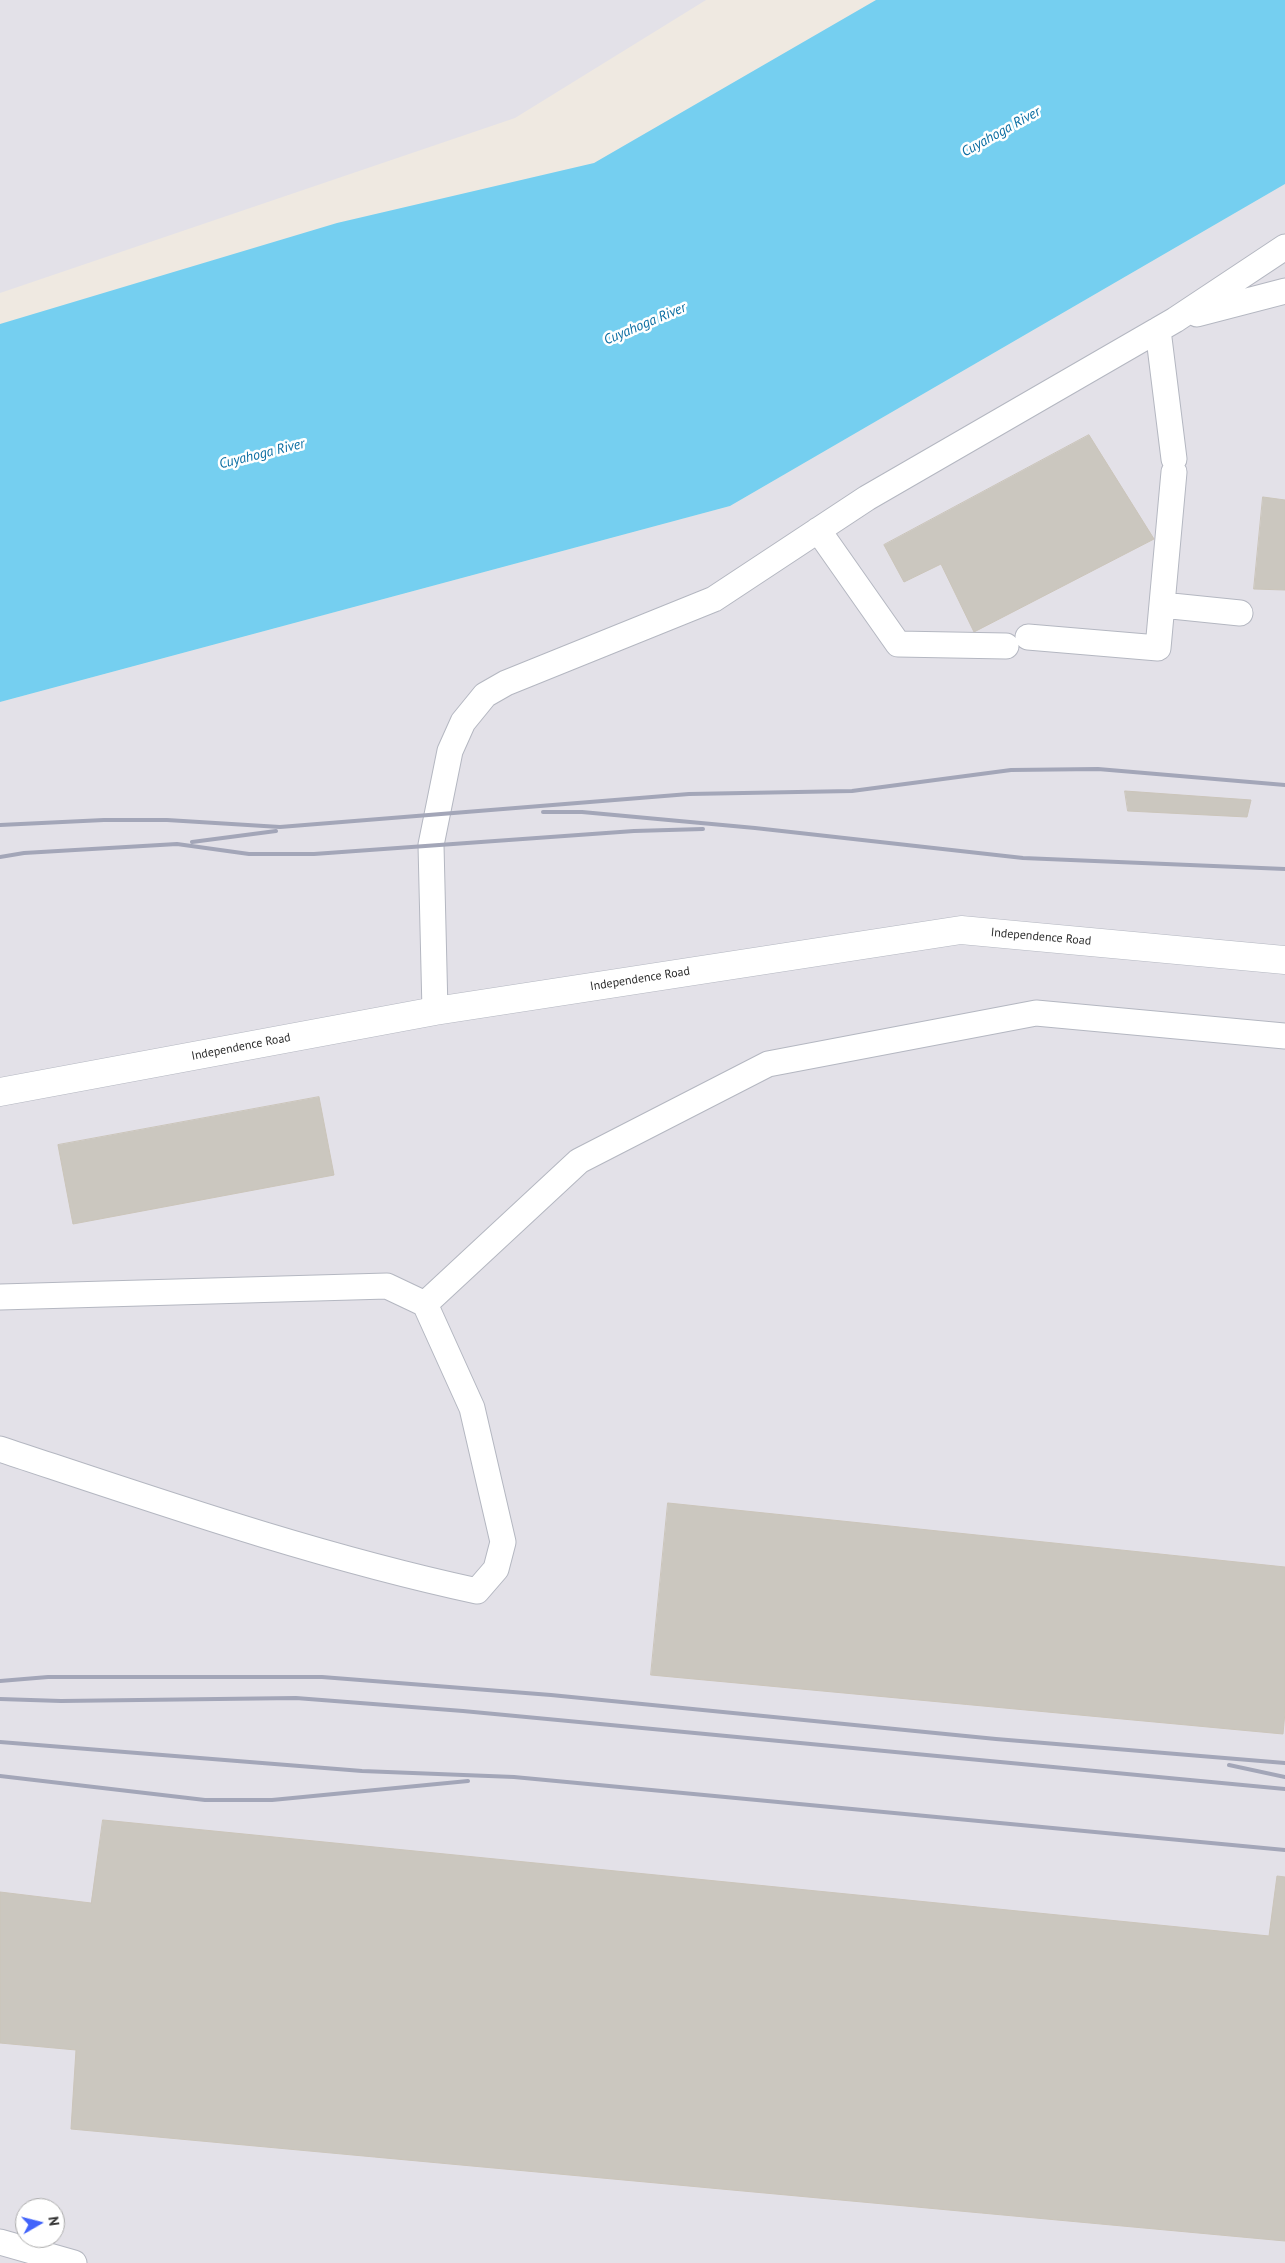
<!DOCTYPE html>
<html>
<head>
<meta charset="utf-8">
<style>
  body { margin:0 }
  #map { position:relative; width:1285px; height:2263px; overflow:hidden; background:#efe9e1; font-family:"PT Sans",sans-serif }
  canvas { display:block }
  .north { position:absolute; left:15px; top:2198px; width:50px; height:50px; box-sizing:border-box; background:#fff; border:1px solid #ababab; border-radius:50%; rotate:82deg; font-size:14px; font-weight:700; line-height:20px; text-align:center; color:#2e2e2e }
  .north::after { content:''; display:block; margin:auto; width:18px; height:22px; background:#4264fb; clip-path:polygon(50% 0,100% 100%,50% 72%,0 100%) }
</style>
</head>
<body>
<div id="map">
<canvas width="1285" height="2263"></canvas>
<div class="north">N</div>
</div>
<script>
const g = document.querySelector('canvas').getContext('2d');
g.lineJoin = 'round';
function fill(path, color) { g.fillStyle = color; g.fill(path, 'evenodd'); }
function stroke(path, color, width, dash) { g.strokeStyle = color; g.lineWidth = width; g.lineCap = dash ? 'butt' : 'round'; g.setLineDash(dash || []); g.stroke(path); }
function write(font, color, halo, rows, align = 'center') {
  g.font = font + ' "PT Sans",sans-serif'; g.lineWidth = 5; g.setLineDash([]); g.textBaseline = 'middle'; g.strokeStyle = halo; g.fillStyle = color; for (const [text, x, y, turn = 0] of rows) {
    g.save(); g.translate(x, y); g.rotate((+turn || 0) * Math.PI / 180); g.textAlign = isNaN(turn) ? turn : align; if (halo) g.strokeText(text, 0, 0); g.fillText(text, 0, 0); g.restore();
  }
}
fill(new Path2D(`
  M0,0H706L515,118L0,293Z
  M1285,184V2263H0V702L730,506ZM25,2208H55V2238H25Z`), '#e3e1e8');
fill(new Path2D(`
  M876,0H1285V184L730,506L0,702V324L337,223L594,163Z`), '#75cff0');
const building = new Path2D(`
  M1089,435L1154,539L974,632L941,564L904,582L884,545Z
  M1263,497L1285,500V590L1254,589Z
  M1125,791L1251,800L1247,817L1128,811Z
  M319,1097L334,1175L73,1224L58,1145Z
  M668,1503L1285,1567V1712L1283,1734L651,1675Z
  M103,1820L1269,1936L1277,1876L1285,1877V2241L71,2129L76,2050L0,2043V1892L91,1903Z`);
fill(building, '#cbc7bf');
stroke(building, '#cbc5ba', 1);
const service = new Path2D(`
  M1197,314L1285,291
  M1158,330L1174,459
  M818,530L898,644L1006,646
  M1162,605L1240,613
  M1028,637L1158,648L1174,472
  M435,1011L431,845L450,751L463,722L485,695L506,683L714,599L867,498L1175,320L1285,247
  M0,1297L387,1286L425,1304L472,1408L503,1542L496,1569L477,1591C315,1556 157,1501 0,1449
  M425,1304L579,1161L768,1064L1036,1013L1285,1036
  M0,2242L74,2263`);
const minor = new Path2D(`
  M0,1092L435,1011L961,930L1285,960`);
stroke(service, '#b4b7c1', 27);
stroke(minor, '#b4b7c1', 29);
stroke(service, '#fff', 25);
stroke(minor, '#fff', 28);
stroke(new Path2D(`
  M543,812H582L755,828L1023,858L1285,869
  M0,825L104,820H167L280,827L689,794L852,791L1011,770L1098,769L1285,785
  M192,842L276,831
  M0,857L24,853L177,844L249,854H314L634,831L703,829
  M0,1681L48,1677H322L551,1695L996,1739L1285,1763
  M0,1699L61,1701L296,1698L463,1711L1285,1789
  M0,1742L362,1771L514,1777L1285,1850
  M1229,1765L1285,1777
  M0,1776L205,1800H272L468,1781`), '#a3a6b8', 4);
write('12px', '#2e2e2e', '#fff', [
  ["Independence Road",1041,937,5],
  ["Independence Road",640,979,-9],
  ["Independence Road",241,1047,-11]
]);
write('italic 14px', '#0d6fa3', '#fff', [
  ["Cuyahoga River",1001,132,-29],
  ["Cuyahoga River",645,324,-23],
  ["Cuyahoga River",262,454,-14]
]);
</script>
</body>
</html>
